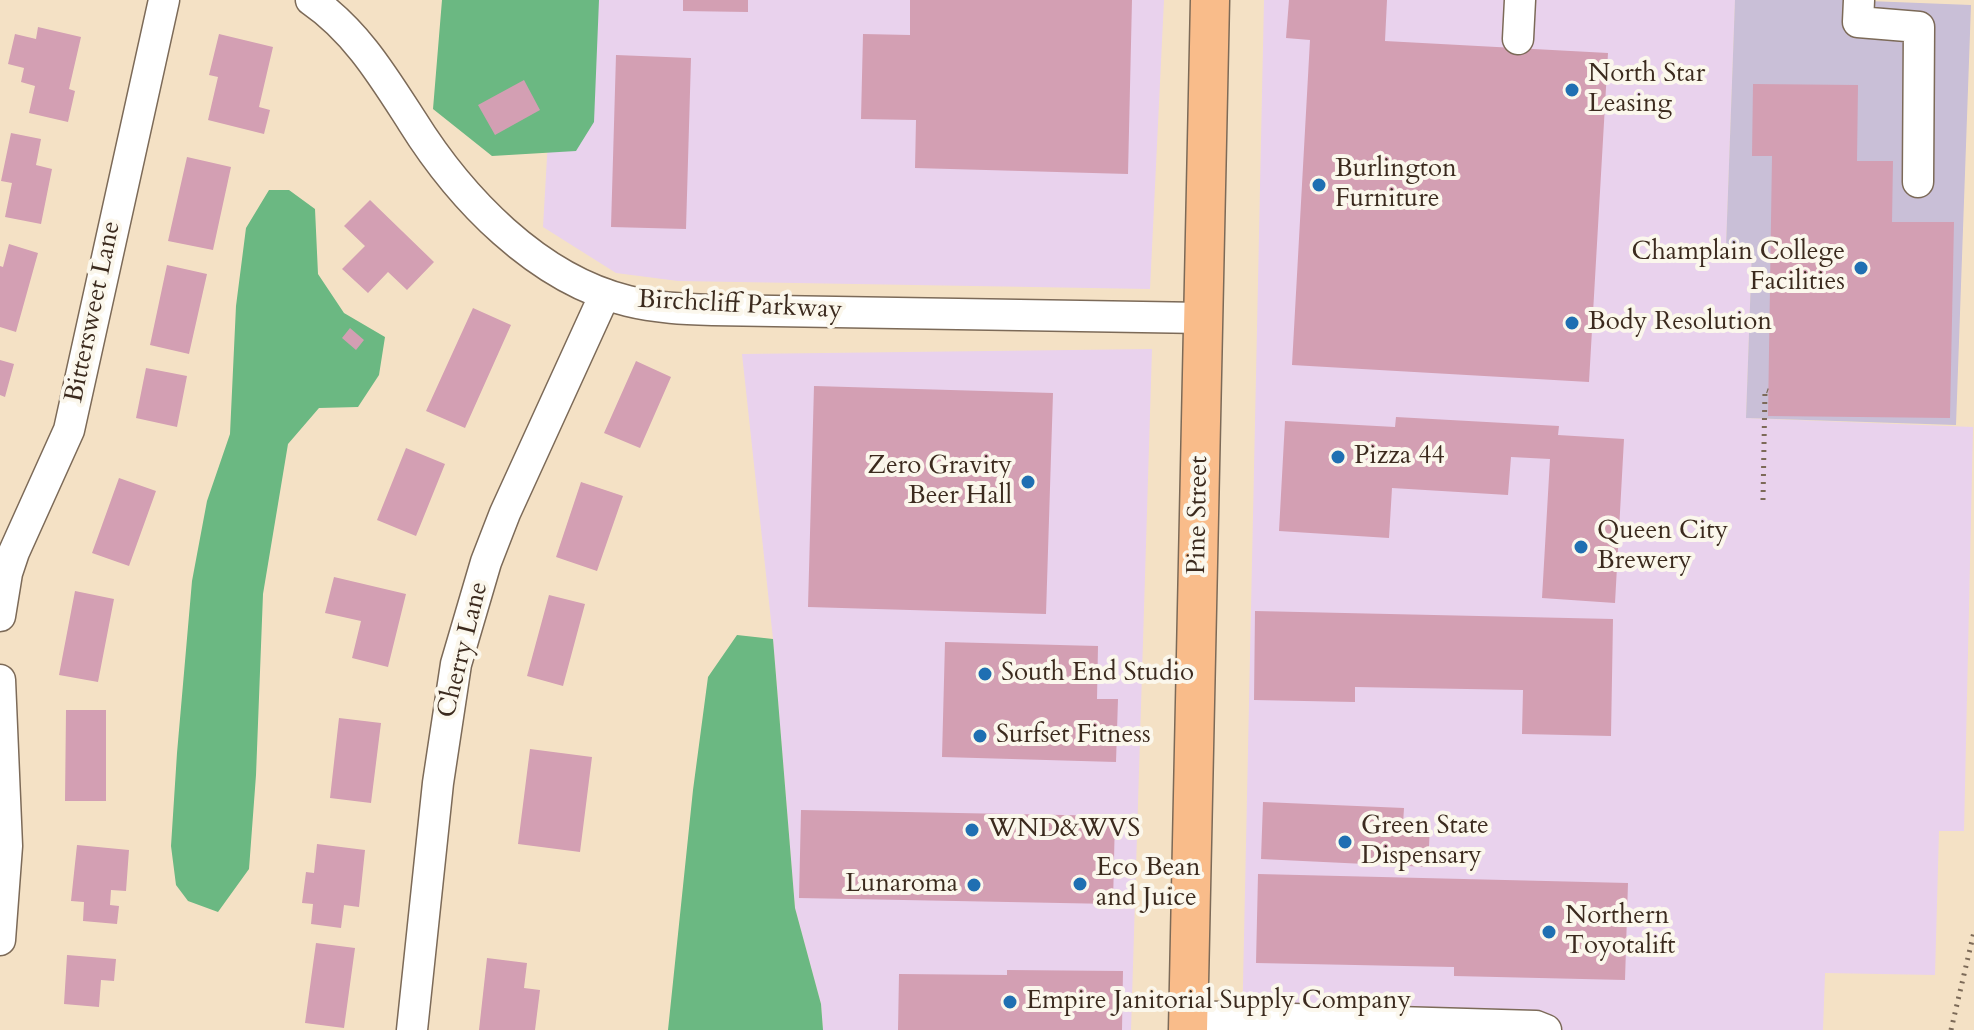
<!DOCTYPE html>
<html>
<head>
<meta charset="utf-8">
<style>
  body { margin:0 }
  canvas { display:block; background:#f4e1c5 }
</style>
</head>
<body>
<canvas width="1974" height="1030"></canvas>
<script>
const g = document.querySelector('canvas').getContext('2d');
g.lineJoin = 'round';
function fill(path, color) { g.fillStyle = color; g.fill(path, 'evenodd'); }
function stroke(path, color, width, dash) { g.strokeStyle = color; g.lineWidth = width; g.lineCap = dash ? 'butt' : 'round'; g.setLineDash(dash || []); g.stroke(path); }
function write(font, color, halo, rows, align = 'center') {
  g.font = font + ' Cardo,serif'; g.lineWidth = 8; g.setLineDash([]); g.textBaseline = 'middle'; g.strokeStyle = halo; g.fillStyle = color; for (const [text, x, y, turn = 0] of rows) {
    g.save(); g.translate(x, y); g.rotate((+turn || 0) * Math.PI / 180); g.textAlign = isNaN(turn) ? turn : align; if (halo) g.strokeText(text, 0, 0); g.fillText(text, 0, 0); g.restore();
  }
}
fill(new Path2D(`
  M556,0H1164L1150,289L678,281L616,273L543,227Z
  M1264,0H1735L1726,247L1752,248L1746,418L1973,427L1964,831H1939L1935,975L1825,973L1823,1030H1242Z
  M1152,349L1131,1030H823L821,1004L795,908L773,639L742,354Z`), '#e9d2ed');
fill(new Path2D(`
  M1735,0H1843L1971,5L1956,425L1746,418L1752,249L1726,247Z`), '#c9bfd7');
fill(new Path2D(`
  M442,0H599L594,122L576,151L492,156L433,109Z
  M269,190H289L315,209L318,274L344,313L385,337L379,375L358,407L319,408L288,444L263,594L256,775L249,869L218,912L188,901L176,885L171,846L177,753L192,581L207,501L230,434L236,306L246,228Z
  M737,635L773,639L795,908L821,1004L823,1030H668L693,790L708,677Z`), '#6bb882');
fill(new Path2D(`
  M683,0H748V12L683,11Z
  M910,0H1132L1128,174L915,168L916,120L861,119L863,34L910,35Z
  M1289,0H1387L1385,41L1608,53L1589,382L1292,365L1310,40L1286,38Z
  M38,27L81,37L69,89L75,91L68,122L29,113L35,86L21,82L24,68L8,64L15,34L36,39Z
  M219,34L273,47L259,107L270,110L264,134L208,120L218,77L209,75Z
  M616,55L691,58L686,229L611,227Z
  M524,80L540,110L495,135L478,105Z
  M1753,84L1858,85L1857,161H1893L1892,222H1954L1950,418L1768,416L1772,156H1752Z
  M11,133L41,139L36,165L52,169L41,224L5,217L12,183L1,181Z
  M187,157L231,167L213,250L168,241Z
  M370,200L434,262L407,290L388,272L368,293L342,269L365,246L344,226Z
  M9,244L38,253L16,332L0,327V266L3,267Z
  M167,265L207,274L189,354L150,345Z
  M473,308L511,325L465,428L426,411Z
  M350,328L364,340L356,350L342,338Z
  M0,360L14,364L5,397L0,395Z
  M636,361L671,377L640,448L604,433Z
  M146,368L187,376L177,427L136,418Z
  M814,386L1053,393L1046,614L808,607Z
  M1396,417L1559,426L1558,435L1624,439L1615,603L1542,598L1550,459L1511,457L1508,495L1392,488L1389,538L1279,531L1285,421L1395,427Z
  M406,448L445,464L416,536L377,520Z
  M119,478L156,491L129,566L92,553Z
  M581,482L623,496L597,571L556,557Z
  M334,577L406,594L388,667L352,658L361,621L325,613Z
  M75,591L114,599L98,682L59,675Z
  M549,595L585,604L563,686L527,676Z
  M1255,611L1613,619L1611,736L1522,734L1523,690L1355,687V702L1254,700Z
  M945,642L1098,646L1097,699H1118L1116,762L942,757Z
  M66,710H106V801H65Z
  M339,718L381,723L371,803L330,798Z
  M530,749L592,757L580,852L518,844Z
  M1263,802L1404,808L1403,824L1430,825L1428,867L1261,859Z
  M801,810L1115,816L1113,904L799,898Z
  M317,844L365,850L359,907L344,905L341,928L311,924L313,904L302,903L306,872L314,873Z
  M77,845L129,850L126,891L111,890L110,905L119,906L117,924L83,921L84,902L71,901Z
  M1258,874L1628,883L1625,980L1454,976V967L1256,963Z
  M316,943L355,948L344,1028L305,1023Z
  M67,955L116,959L114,981L101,980L99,1007L64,1004Z
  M487,958L527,963L524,988L540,990L535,1030H479Z
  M1007,970L1123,971L1122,1030H898L899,974L1007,975Z`), '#d39fb3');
const minor = new Path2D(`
  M311,0C356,31 383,76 412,121C460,198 537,279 628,301C656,308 685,309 713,310L1203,318
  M1859,0L1858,22L1919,27L1918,182
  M1518,39L1520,0
  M0,616L7,573L14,552L69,430L164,0
  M0,680L7,846L0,940
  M1188,1016L1536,1026L1546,1030
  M412,1030L438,783L456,664L486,562L505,513L605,294`);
const major = new Path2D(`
  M1188,1030L1210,0`);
stroke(minor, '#7c6a58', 33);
stroke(major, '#7c6a58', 41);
stroke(new Path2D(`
  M1763,500L1765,390L1768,391
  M1951,1030L1974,932`), '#7c6a58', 5, [2, 6]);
stroke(minor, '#fff', 30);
stroke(major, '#f9bc8a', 38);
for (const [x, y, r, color] of [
  [1572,90,8,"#1f6fb2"],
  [1319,185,8,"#1f6fb2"],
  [1861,268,8,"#1f6fb2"],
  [1572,323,8,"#1f6fb2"],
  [1338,457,8,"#1f6fb2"],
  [1028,482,8,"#1f6fb2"],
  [1581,547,8,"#1f6fb2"],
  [985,674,8,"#1f6fb2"],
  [980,736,8,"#1f6fb2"],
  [972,830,8,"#1f6fb2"],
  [1345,842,8,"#1f6fb2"],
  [1080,884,8,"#1f6fb2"],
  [974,885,8,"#1f6fb2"],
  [1549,932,8,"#1f6fb2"],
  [1010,1002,8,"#1f6fb2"]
]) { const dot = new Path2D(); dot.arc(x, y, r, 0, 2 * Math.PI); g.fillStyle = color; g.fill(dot); stroke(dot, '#fbf7ec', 3); }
write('26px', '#3b2a1e', '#fbf7ec', [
  ["North Star",1588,75],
  ["Leasing",1588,105],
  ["Burlington",1335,170],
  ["Furniture",1335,200],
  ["Champlain College",1845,253,"right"],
  ["Facilities",1845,283,"right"],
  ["Body Resolution",1588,323],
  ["Pizza 44",1354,457],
  ["Zero Gravity",1012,467,"right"],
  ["Beer Hall",1012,497,"right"],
  ["Queen City",1597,532],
  ["Brewery",1597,562],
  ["South End Studio",1001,674],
  ["Surfset Fitness",996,736],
  ["Green State",1361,827],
  ["Dispensary",1361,857],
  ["WND&WVS",988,830],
  ["Eco Bean",1096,869],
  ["and Juice",1096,899],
  ["Lunaroma",958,885,"right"],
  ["Northern",1565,917],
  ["Toyotalift",1565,947],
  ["Empire Janitorial Supply Company",1026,1002]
], 'left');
write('26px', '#3b2a1e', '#fbf7ec', [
  ["Birchcliff Parkway",740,306,3],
  ["Bittersweet Lane",94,312,-78],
  ["Pine Street",1199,515,-89],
  ["Cherry Lane",464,650,-76]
]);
</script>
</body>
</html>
